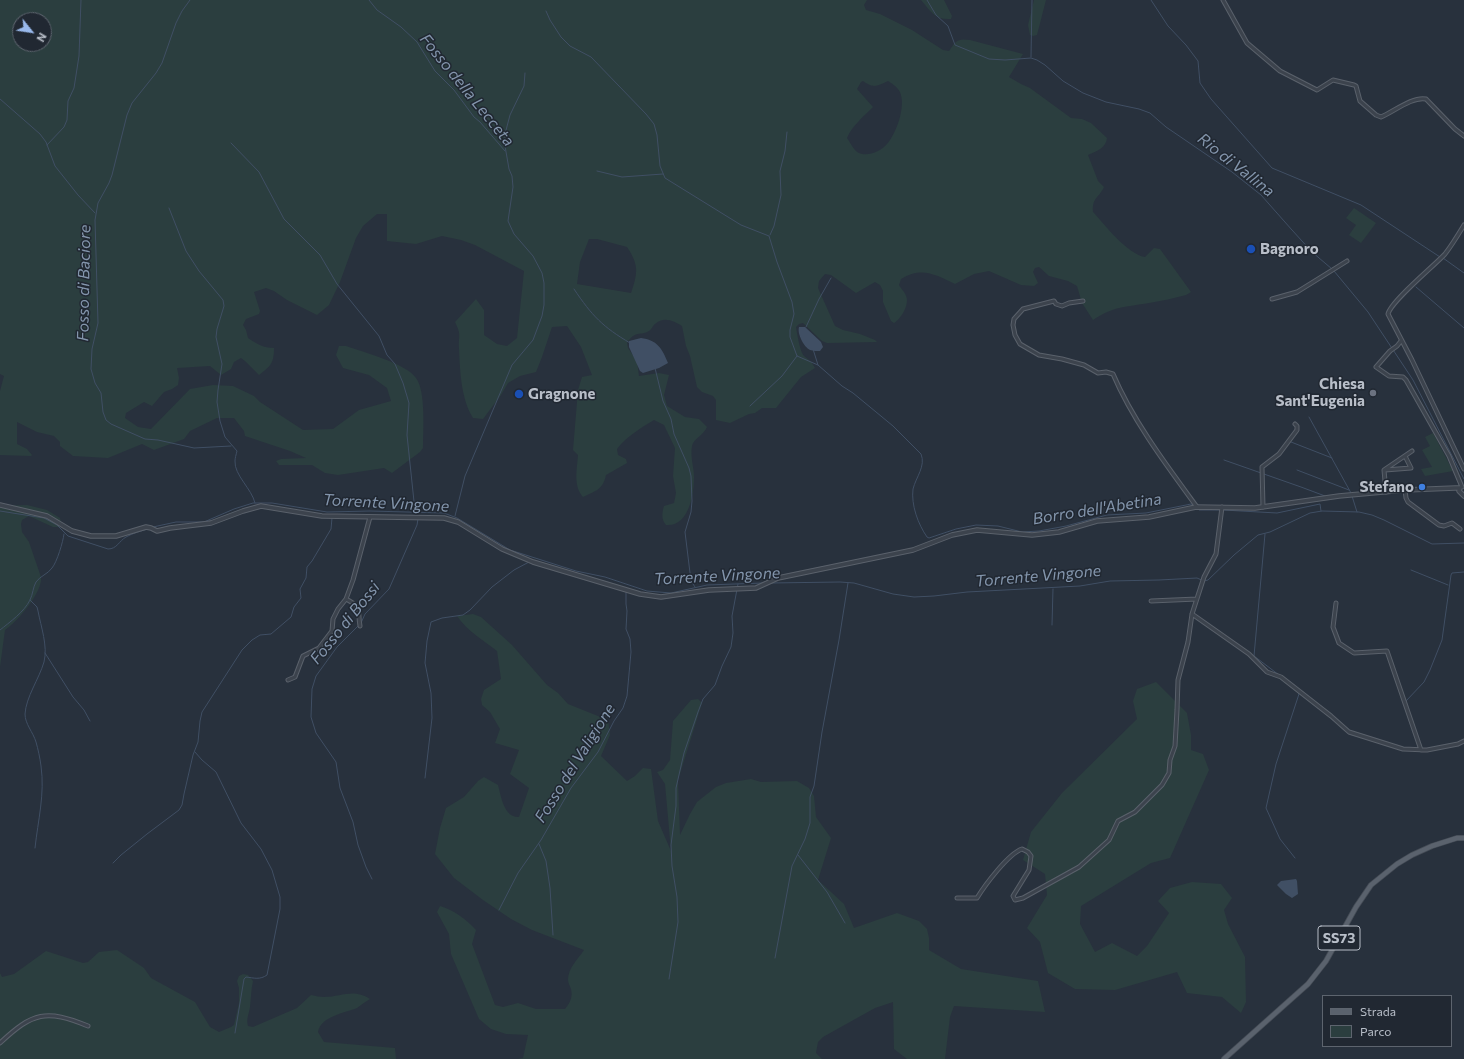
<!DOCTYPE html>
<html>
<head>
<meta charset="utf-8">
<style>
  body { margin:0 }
  #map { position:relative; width:1464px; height:1059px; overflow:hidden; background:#28313d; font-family:Commissioner,sans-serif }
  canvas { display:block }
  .legend { position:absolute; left:1322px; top:995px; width:130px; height:52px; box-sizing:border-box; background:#212832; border:1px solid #5d646e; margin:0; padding:5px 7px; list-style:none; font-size:12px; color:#b8bec8 }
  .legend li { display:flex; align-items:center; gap:8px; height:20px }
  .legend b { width:20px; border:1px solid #5d646e }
  .north { position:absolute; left:12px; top:12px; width:40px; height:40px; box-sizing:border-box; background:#212832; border:1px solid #5d646e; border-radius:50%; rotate:120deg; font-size:11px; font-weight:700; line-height:16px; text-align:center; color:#b8bec8 }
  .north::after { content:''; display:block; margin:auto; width:14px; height:18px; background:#99b9ec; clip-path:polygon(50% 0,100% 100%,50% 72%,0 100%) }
</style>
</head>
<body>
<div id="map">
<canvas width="1464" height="1059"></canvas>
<ul class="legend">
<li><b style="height:5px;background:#5a626d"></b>Strada</li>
<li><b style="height:11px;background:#2b3e3f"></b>Parco</li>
</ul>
<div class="north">N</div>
</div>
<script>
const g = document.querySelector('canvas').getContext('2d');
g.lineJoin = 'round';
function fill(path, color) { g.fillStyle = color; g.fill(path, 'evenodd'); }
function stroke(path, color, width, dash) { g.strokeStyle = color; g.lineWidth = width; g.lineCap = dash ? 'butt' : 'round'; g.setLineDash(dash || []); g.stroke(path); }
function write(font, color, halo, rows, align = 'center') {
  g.font = font + ' Commissioner,sans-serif'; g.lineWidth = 3; g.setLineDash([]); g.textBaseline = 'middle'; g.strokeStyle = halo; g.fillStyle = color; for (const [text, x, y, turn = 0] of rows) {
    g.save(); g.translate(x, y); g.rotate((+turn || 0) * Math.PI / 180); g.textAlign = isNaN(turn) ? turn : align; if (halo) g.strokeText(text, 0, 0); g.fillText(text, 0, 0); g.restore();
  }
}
fill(new Path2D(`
  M0,0H867L864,5L866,10L880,14L912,30L943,50L949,51C956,41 957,38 970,40L1023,54L1009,77L1021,84L1030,88L1071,118L1082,119L1091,123L1107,138C1106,148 1097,151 1088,155L1098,181L1104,187C1099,198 1092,197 1093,212C1105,225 1127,254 1145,257L1154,248L1160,249L1191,292L1186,295C1174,298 1162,301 1149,303C1126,307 1114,306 1093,320L1082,303L1077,286L1068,281L1049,276L1039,267L1035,268L1033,272L1038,283L1034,286L1021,285L989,271L974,274L955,284C936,275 922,266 901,279L899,285C901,289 905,292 906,296C910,304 901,319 894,323L891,321L883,302V291L880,285L875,282L856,293L831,275L825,274L819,281L818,288L835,326L843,330L860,334L875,340L877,342L827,343L822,341L803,323L799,324L796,327C797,333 800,352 804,356C809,360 812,362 815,368L801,377L776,408H762L755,413L749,414L730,423L716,420V400L713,396L702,392L697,387L690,356L686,346L682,326C674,321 664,316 655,324C653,325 652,329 649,331C641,336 635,330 627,343L628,348L637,361L639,376L659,373L669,375L664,395L667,406L685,417L699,419L707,427C704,435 693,439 692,446C690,457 694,467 694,477C694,494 689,527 666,525C661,519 662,513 664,506L674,503L676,493L673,476L675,448L664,425L654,420C641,428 627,436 617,449L618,455L626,459L627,463L606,475C603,490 595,491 583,497C573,486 577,469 578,455L573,450L578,390L582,377L592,375L581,347L567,326L552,327L542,357L536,372L520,376L508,383L501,395L483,419L473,418C461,399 460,371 459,349C458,336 462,336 455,322L476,299L484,310V335L497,344L507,346L517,338L524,271L475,245L461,240L442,236L416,244L387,241V214H377L363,226L356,238L340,282L329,305L317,315L287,300L274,291L266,288L254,292L260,311L259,314L246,319L243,325L246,330L248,338C257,344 263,348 274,348C274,363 271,366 259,375L245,361L241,358L234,362L231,369L221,375L210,366L177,368L179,378L178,385L172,389L164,392L152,406L144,402L126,413L125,418L138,427L151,429L190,389L213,385L233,386L254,396L260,402L303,430L333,429L359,410L391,401L387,388L369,375L343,368L336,355L339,346H346C363,352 407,364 416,378C426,391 423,431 423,448L420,452L392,473L384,468L338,475L325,473L312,465H279L276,461L281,459L306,458L290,451L245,436L244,431L234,418H217L190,431L184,439L154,450L142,444L108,458L73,456L60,446V442L54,436L37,432L17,422V444L27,449L32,455L31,456L0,455V391L4,376L0,374ZM20,20H44V44H20ZM863,81C874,89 877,86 888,81C891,83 896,86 898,89C908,101 897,133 887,144C881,151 868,157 859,153C854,151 850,142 847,138C852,126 864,116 873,107L857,89L861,82ZM589,239H597L627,247C639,265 638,273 631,293L577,284L580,262Z
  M921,0H944L952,16L951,19C935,20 931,12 921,0Z
  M1034,0H1046L1037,35L1033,36L1030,35L1028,25Z
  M1354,208L1376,223L1361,243L1349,235L1356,225L1346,218Z
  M1433,433L1453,471L1425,476L1421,469L1432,467L1422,450L1430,446L1425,437Z
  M27,505L47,510L60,518L61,522L59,527H53L29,516L22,520L21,524L22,532L29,542L41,577C43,592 17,622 5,630L0,667V506Z
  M473,614L481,617L512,645L547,685L558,693L568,704L608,720L610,735L601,756L627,781L635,776L643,768L651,769L658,821L671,851L665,784L657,772L663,770L670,760L673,721L691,700L698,699L702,703L678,780L680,835L690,814L697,802L707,794L716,787L726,783L751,779L761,782L797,781L809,788L814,796L816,817L831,838L818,880L844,904L854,928L897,913L919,921L927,929L929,938V950L961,969L1038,981L1045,1012L954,1006L950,1017L945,1059H907L894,1049L893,1002L875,1008L823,1037L818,1042L816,1053L822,1059H517L523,1058L528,1035L506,1034L491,1029L479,1019L451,954L449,934L437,912L440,906C454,910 466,919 476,930L472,944L495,1005L503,1007L518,1003L536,1009H565C570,1003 573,997 571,989C570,986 568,983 568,980C568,968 578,959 584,950L532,930L511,919L483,900L454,878L435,854L440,828L446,808L464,797L478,781L484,777L498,785C501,796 504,818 519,817L529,788L510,774L519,750L495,743L500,729L490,712L482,705L481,699L484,690L501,679L497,651C483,640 467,631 457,616Z
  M1156,682L1187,713L1191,735V750L1203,754L1209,770L1170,858L1151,863L1081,906L1080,924L1095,952L1112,943L1137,956L1147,946L1169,913L1158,901L1170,888L1192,882L1221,884L1232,898L1224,910L1228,924L1245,957L1246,1002L1241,1013L1222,997L1187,993L1177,972L1115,990L1075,989L1048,973L1040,942L1027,928L1047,895L1045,874L1023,860L1031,832L1062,793L1137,719L1133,701L1137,689Z
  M117,950L144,968L151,978L195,1002L210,1027L219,1032L231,1027L234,1025L239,1003V988L237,981L239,976L243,974L248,975L253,981C251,990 251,998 250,1007C249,1014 246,1019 248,1026L253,1027L297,1008L311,995C316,996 320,997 324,997C342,997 353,988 370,999C365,1002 361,1005 357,1008C345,1013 321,1016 318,1032L324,1042L395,1048L396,1059H0V973L2,977L14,974L46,951L83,963L88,962L99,952Z`), '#2b3e3f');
fill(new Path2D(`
  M799,327H805L821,342L823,347L820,351C817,351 813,351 810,350C804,347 797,334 799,327Z
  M641,338C657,340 662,348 668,363L659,368L643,373L640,371L629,347V341Z
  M1296,879L1297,881L1298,894L1292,898L1286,894L1277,885L1281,881Z`), '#404f64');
stroke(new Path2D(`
  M190,0L182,11L176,23L162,63L156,73L132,103L127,115L112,175L109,183L98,203L95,220L98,323L92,349L91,369L95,383L101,393L103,412L106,420L111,424L145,439L158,440L194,448L231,446
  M369,0L377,10L401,27L417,42L435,71L454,90L474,117L480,122L505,151
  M927,0L936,15L948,26L955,45L989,59L1005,60L1031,58L1037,60L1045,65L1063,81L1083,93L1106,102L1139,109L1150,113L1166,127L1232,172L1261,195L1292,230L1312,252L1332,269
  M1151,0L1168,26L1186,45L1198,61L1200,83L1211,99L1272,168L1361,205L1440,257
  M546,11L550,20L561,37L570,46L591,57L646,114L654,124L657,135L660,166L665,178L728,217L741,225L769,236L777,262L792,302L794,314L790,330V337L797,356L818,365L842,386L853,393L893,426L921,454C926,466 916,477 913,489C911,505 918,524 927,537L929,538L956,529L976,525L998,526L1022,532L1039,531L1066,526L1107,515L1146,513L1191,504L1194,505
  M1031,57L1032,0
  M0,99L40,134L46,142L55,166L78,195L95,213
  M231,143L259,172L284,219L320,255L337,284L379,336L387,355L395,364L403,383L409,403L407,435L415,511
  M47,145L64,127L67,120L68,101L74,88L79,56L81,0
  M597,171L622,177L663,174
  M169,208L186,251L199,271L223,300L224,306L217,329L216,337L222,364L218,390L217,402L220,421L225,437L237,451C236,455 235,458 235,461C234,475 252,489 255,503
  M770,235L774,226L781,195L780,171L785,151L787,132
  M1443,258L1464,273
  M1334,271L1368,312L1413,380L1464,479
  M1416,287L1464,328
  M574,289C592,316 603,327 630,343
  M806,327L819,299L831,278
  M813,349L818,365
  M655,368L663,401L671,419L674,434L689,468L691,476L692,501L691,512L685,532L691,581L695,587
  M750,406L782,376L797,356
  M1309,417L1351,493
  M1291,442L1332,458
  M1224,460L1301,487L1325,496
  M1297,470L1349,490
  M1352,496L1357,512
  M1198,509L1199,510H1220
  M1223,510L1277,513L1320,504L1321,511
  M0,511L44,518L57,525L68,536L108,549C117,549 119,541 126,537C133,533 141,531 148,529
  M455,516L465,476L512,365L533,340L542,316L544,305V283L542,273L533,256L514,234L508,221L513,187L512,176L509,169L505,146V134L510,115L524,86L525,73
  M153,527L176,522H204L234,509L253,503H272L327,512L370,511L444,513L457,518L510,550L576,571L605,577L647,591L671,593L707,585L763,583
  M1265,534L1254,656L1279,675
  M1411,570L1448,585
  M771,583L840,582L854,583L893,594L914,597L934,596L967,592L1080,586L1110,581L1159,580L1197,578L1204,581L1208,580L1234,555L1258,535L1270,532L1310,513L1322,511L1359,512L1372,515L1384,520L1432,544L1464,543
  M30,600L37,607L38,611C41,627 48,646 44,662C39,679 26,697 25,714C25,724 33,732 36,742C38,749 40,758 41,766C45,794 38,820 35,848
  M361,623L365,614L389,589L417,525L418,519
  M359,625L337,647L316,676L312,689L311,717L316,733L336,762L340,788L353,822L358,845L366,867L372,879
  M1052,625L1053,589
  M0,630C10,622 24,612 30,600C33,594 33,587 36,582C40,576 48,574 52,568C57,562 63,542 64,534
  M45,653L73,697L84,710L90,721
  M1293,688L1299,694L1276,764L1266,808L1280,839L1295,858
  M1406,701L1424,682L1430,670L1442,640L1451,575L1452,573L1464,572
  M195,752L202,760L216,772L241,823L261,849L272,870L280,897V909L267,975C260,980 254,978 246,977L244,979L235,1033
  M425,778L432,718L431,693L425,663L427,641L431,622L442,618L463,615L470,610L492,587L514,570L529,562
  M539,844L546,861L550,888L553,935
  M798,855L827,892L845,923
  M113,863L121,855L147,834L179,810L182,805L184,794L193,755L198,742L200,721L202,712L242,650L252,640L260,635L271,634L291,617L294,607L301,598L300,589L306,578L307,567L312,561L331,529L332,518
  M499,910L518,873L541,840L571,788L598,752L614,721L623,708L627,696L631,652L630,639L626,629L627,611L626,604V592
  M775,958L792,866L805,839L810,823V797L814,786L822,732L839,640L848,583
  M669,979L678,922L677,897L672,866L671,845L676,806V788L684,753L698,712L703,699L715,685L722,666L731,647L733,633L732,616L738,584`), '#404f64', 1);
const minor = new Path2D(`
  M1223,0L1247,43L1280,71L1317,90L1333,80L1354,85L1356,86L1360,101L1376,115L1381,117C1393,112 1413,96 1426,99L1455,129L1464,136
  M1464,225C1458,235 1452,245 1445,254C1434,266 1391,301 1388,314L1412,360L1464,469
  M1272,299L1297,292L1347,261
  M1083,301L1069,303L1062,306L1056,304L1054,301L1023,309L1014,319L1013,325L1015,335L1020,344L1039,355L1062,359L1084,365L1098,373L1106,372L1113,374C1133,421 1167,466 1197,507
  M1401,341L1397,346L1390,351L1376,367L1389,376L1403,377L1406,380L1449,456L1462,487
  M1385,470L1411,468L1405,456
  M1405,490L1406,498L1408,502L1439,525L1444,526L1452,523L1460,529
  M1386,492L1384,470L1412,451
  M1263,507L1262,467L1279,454L1297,430V426L1295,424
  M346,599C363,608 357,609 360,626
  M1151,601L1197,599
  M1336,603L1333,627L1339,643L1354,653L1387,651L1421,750
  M1192,614L1249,654L1267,672L1281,677L1331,716L1349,732L1403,749L1427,750L1458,744L1464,741
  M288,680L295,677L303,656L319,648L332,631L333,619L338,609L346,599L353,580L370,517
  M957,898H977C985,885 1008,854 1022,849L1028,852L1031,856L1029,870L1013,896L1015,900L1023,898L1079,867L1109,840L1118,821L1135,812L1162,785L1169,773L1170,760L1175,746L1177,710L1178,680L1188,642L1192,614L1204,577L1216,554L1222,507
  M0,1043C33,1012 46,1009 88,1026`);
const tertiary = new Path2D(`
  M0,505L47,516L72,531L91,536H116L146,527L151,528L157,531L170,528L211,523L243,511L261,506L322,516L444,518L458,522L502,549L533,562L640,594L661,597L709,590L756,588L778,578L913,550L952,535L977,530L1032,535L1059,532L1097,521L1149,517L1196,507L1255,508L1339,496L1405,490L1455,488H1460L1459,491L1464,496`);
const primary = new Path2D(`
  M1224,1059L1308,984L1326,961L1356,907L1371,885L1397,864L1412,855L1432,846L1457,838H1464`);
stroke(minor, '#5a616b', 5);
stroke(tertiary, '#5a616b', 5.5);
stroke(primary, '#454c56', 6);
stroke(minor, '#3c434d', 3);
stroke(tertiary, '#3c434d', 3.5);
stroke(primary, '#5a626d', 4.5);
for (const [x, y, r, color] of [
  [1251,249,5,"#1a4fb4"],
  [1373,393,4,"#6b7280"],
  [519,394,5,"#1a4fb4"],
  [1422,487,4,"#3f7fe0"]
]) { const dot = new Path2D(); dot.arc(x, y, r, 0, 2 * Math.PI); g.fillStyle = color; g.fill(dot); stroke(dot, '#212832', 1.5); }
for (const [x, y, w] of [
  [1339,938,42]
]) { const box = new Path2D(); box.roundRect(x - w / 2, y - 12, w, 24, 3); g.fillStyle = '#212832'; g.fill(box); stroke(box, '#b8bec8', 1); }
write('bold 14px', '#b8bec8', null, [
  ["SS73",1339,938]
]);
write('bold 15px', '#b8bec8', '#212832', [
  ["Bagnoro",1260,249],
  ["Chiesa",1365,384,"right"],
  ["Sant'Eugenia",1365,401,"right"],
  ["Gragnone",528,394],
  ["Stefano",1414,487,"right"]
], 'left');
write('italic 16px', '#8395ac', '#212832', [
  ["Fosso della Lecceta",467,90,51],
  ["Rio di Vallina",1236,165,38],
  ["Fosso di Baciore",84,283,-89],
  ["Torrente Vingone",386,503,3],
  ["Borro dell'Abetina",1097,509,-9],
  ["Torrente Vingone",717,576,-3],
  ["Torrente Vingone",1038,576,-5],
  ["Fosso di Bossi",345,623,-51],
  ["Fosso del Valigione",575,763,-58]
]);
</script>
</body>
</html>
